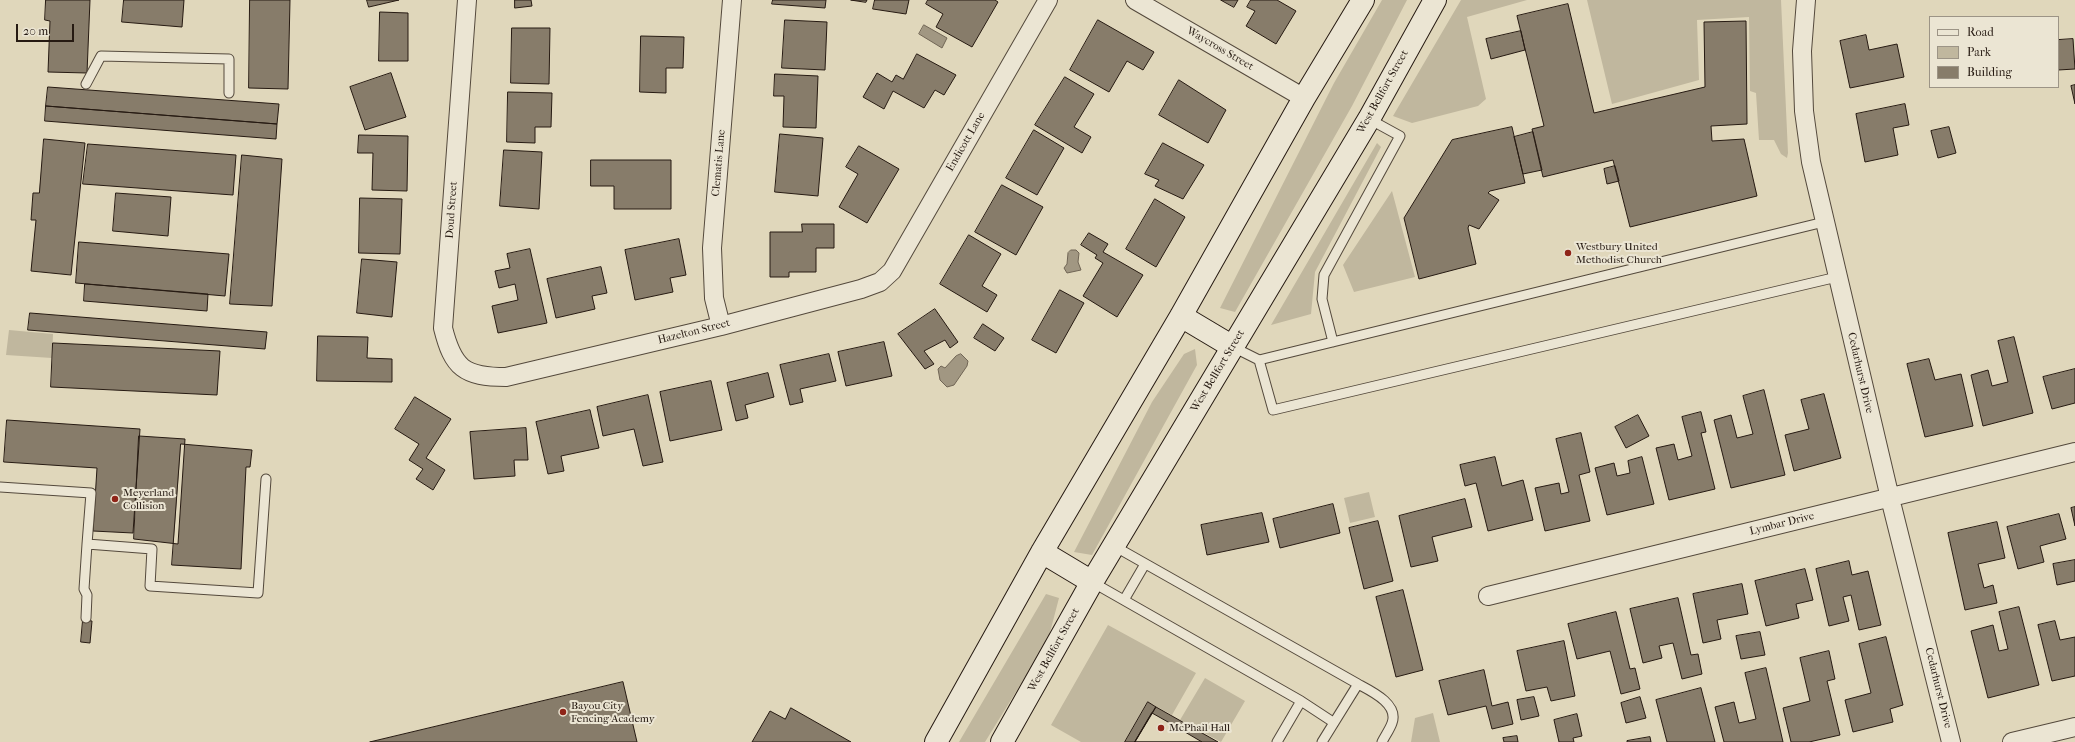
<!DOCTYPE html>
<html>
<head>
<meta charset="utf-8">
<style>
  body { margin:0 }
  #map { position:relative; width:2075px; height:742px; overflow:hidden; background:#e0d7bb; font-family:"IM FELL French Canon",serif }
  canvas { display:block }
  .legend { position:absolute; left:1929px; top:16px; width:130px; height:72px; box-sizing:border-box; background:#ebe5d3; border:1px solid #9c9486; margin:0; padding:5px 7px; list-style:none; font-size:12px; color:#261a12 }
  .legend li { display:flex; align-items:center; gap:8px; height:20px }
  .legend b { width:20px; border:1px solid #9c9486 }
  .scale { position:absolute; left:16px; top:24px; width:58px; height:18px; box-sizing:border-box; border:2px solid #261a12; border-top:0; padding-left:5px; font-size:12px; line-height:14px; white-space:nowrap; color:#261a12; -webkit-text-stroke:3px #ebe5d3; paint-order:stroke }
</style>
</head>
<body>
<div id="map">
<canvas width="2075" height="742"></canvas>
<ul class="legend">
<li><b style="height:5px;background:#ebe5d3"></b>Road</li>
<li><b style="height:11px;background:#c0b79e"></b>Park</li>
<li><b style="height:11px;background:#877c6a"></b>Building</li>
</ul>
<div class="scale">20 m</div>
</div>
<script>
const g = document.querySelector('canvas').getContext('2d');
g.lineJoin = 'round';
function fill(path, color) { g.fillStyle = color; g.fill(path, 'evenodd'); }
function stroke(path, color, width, dash) { g.strokeStyle = color; g.lineWidth = width; g.lineCap = dash ? 'butt' : 'round'; g.setLineDash(dash || []); g.stroke(path); }
function write(font, color, halo, rows, align = 'center') {
  g.font = font + ' "IM FELL French Canon",serif'; g.lineWidth = 4; g.setLineDash([]); g.textBaseline = 'middle'; g.strokeStyle = halo; g.fillStyle = color; for (const [text, x, y, turn = 0] of rows) {
    g.save(); g.translate(x, y); g.rotate((+turn || 0) * Math.PI / 180); g.textAlign = isNaN(turn) ? turn : align; if (halo) g.strokeText(text, 0, 0); g.fillText(text, 0, 0); g.restore();
  }
}
fill(new Path2D(`
  M1382,0H1407L1352,106L1235,312L1220,308L1334,83Z
  M1461,0H1527L1467,17L1486,99L1478,106L1412,123L1393,116Z
  M1587,0H1781L1788,153L1787,158L1781,154L1774,140H1759L1756,93L1750,91L1749,17L1697,20L1699,80L1612,104Z
  M1377,143L1381,147L1315,272L1311,314L1271,325Z
  M1392,191L1415,277L1354,292L1343,265Z
  M9,330L53,334L52,358L6,355Z
  M1195,349L1197,365L1092,555L1074,552L1152,402L1184,354Z
  M1369,492L1375,517L1350,523L1344,498Z
  M1046,594L1059,598L1048,640L985,742H959Z
  M1108,625L1196,673L1172,715L1148,702L1125,742H1081L1051,725Z
  M1205,678L1245,701L1221,742L1180,720Z
  M1433,713L1440,742H1411L1415,718Z`), '#c0b79e');
const water = new Path2D(`
  M924,25L947,38L942,48L919,34Z
  M1071,250H1076L1079,253L1078,262L1081,270L1067,273L1064,268L1067,264L1068,253Z
  M961,354L968,361L967,366L954,385L947,387L940,380L938,369L941,366L945,368L956,356Z`);
fill(water, '#a19782');
stroke(water, '#706555', 1);
const building = new Path2D(`
  M46,0H90L87,73L48,72L50,21L45,20Z
  M124,0H184L182,27L122,22Z
  M250,0H290L288,89L249,88Z
  M367,0H399L369,7Z
  M515,0H531L532,6L515,8Z
  M773,0H826L825,8L772,4Z
  M851,0H867L866,2Z
  M875,0H909L906,14L873,9Z
  M928,0H995L998,2L972,47L936,27L943,14L926,4Z
  M1221,0H1238L1234,7Z
  M1251,0H1277L1296,11L1276,44L1246,26L1255,11L1247,7Z
  M1568,4L1594,113L1705,87L1704,22L1746,21L1747,124L1711,126L1712,141L1744,139L1757,196L1630,227L1613,160L1543,177L1532,129L1544,126L1517,16Z
  M380,12L408,13V61H379Z
  M785,20L827,22L825,70L782,68Z
  M1098,20L1154,52L1143,70L1127,61L1109,92L1070,70Z
  M512,28H550L549,84L511,83Z
  M1521,31L1525,50L1491,59L1486,39Z
  M1866,35L1869,50L1897,44L1904,77L1850,88L1840,41Z
  M641,36L684,37L683,68H666V93L640,92Z
  M2073,39L2075,69L2058,70V40Z
  M917,54L956,75L944,95L935,90L924,108L893,91L884,109L863,97L877,73L892,82L896,75L903,79Z
  M391,73L406,117L365,130L350,87Z
  M775,74L818,76L816,128L783,127L784,96H774Z
  M1065,77L1094,94L1074,127L1091,137L1082,153L1035,125Z
  M1179,80L1226,110L1208,143L1159,115Z
  M2075,85V104L2071,86Z
  M48,87L279,104L277,124L46,106Z
  M508,92L552,93L551,127H535V143L507,142Z
  M1905,104L1909,125L1893,128L1898,155L1865,162L1856,114Z
  M46,106L277,124L276,139L45,121Z
  M1512,127L1525,183L1490,191L1488,193L1499,200L1479,229L1469,225L1468,228L1476,264L1419,279L1404,218L1452,140Z
  M1949,127L1956,153L1938,158L1931,131Z
  M1034,130L1064,148L1037,195L1006,178Z
  M1533,132L1542,170L1523,174L1514,137Z
  M780,134L823,138L818,196L775,192Z
  M359,135L408,136L407,191L372,190L373,153H358Z
  M44,139L85,143L71,275L31,271L36,220H31L33,193H39Z
  M1163,143L1204,165L1183,199L1155,186L1159,180L1145,174Z
  M88,144L236,155L233,195L83,184Z
  M859,146L899,169L867,223L839,207L858,174L846,167Z
  M504,150L542,152L539,209L500,206Z
  M242,155L282,159L272,306L230,304Z
  M591,160H671V209H614V186H591Z
  M1615,166L1619,181L1607,184L1604,169Z
  M1002,185L1043,207L1016,255L975,232Z
  M116,193L171,197L168,236L113,231Z
  M360,198L402,199L400,254L359,253Z
  M1155,199L1185,217L1156,267L1126,249Z
  M802,224H834V248H816V272H789V277H770V232H802Z
  M1089,233L1108,244L1103,252L1143,275L1117,317L1083,296L1103,263L1095,258L1097,255L1081,245Z
  M969,235L1001,254L982,286L997,295L987,312L940,284Z
  M679,239L686,275L670,278L673,292L635,300L625,250Z
  M79,242L229,254L225,296L76,283Z
  M530,249L547,323L498,333L492,306L518,300L515,284L499,288L495,271L510,268L507,254Z
  M362,259L397,262L392,317L357,313Z
  M601,267L607,293L592,296L595,309L556,318L547,279Z
  M85,284L208,294L207,311L84,301Z
  M1060,290L1084,303L1056,353L1032,340Z
  M935,309L958,342L950,348L945,340L924,351L934,364L925,369L898,334Z
  M30,313L267,332L265,349L28,330Z
  M983,324L1004,338L995,351L974,338Z
  M318,336L368,337L367,358L392,359V382L317,381Z
  M2014,337L2033,413L1983,426L1971,375L1988,370L1992,386L2008,382L1998,341Z
  M884,342L892,376L846,386L838,352Z
  M53,343L220,351L217,395L51,387Z
  M829,354L836,381L800,389L803,402L790,405L780,365Z
  M1929,359L1935,380L1961,374L1973,426L1925,437L1907,364Z
  M2075,369V403L2052,409L2043,377Z
  M768,373L774,397L745,405L748,418L736,421L727,383Z
  M711,381L722,430L670,441L660,392Z
  M1764,390L1785,475L1731,488L1714,420L1731,415L1737,438L1753,434L1743,396Z
  M1824,394L1841,458L1794,471L1785,435L1809,429L1801,400Z
  M648,395L663,462L643,466L634,429L603,436L597,407Z
  M415,397L451,419L426,458L445,470L433,490L416,479L423,469L409,460L419,444L395,429Z
  M590,410L599,448L561,456L564,471L548,474L536,422Z
  M1701,412L1706,432L1701,433L1715,489L1669,500L1656,448L1674,444L1678,460L1692,456L1682,417Z
  M1638,415L1649,436L1626,448L1615,427Z
  M7,420L140,429L133,533L93,531L97,468L4,462Z
  M526,428L528,460H514L515,476L474,479L470,432Z
  M1581,433L1590,472L1579,475L1590,521L1545,531L1535,488L1559,483L1561,494L1569,492L1556,439Z
  M139,436L185,439L178,544L134,539Z
  M181,444L252,450L250,467H246L241,569L172,565Z
  M1495,457L1502,486L1523,480L1533,520L1488,531L1476,483L1465,486L1460,465Z
  M1642,457L1654,504L1607,515L1595,468L1614,463L1617,476L1630,473L1628,461Z
  M1465,499L1472,527L1432,537L1438,561L1411,567L1399,516Z
  M1333,504L1340,533L1280,548L1273,519Z
  M2075,507V526L2071,508Z
  M1262,513L1269,542L1207,555L1201,525Z
  M2059,514L2066,539L2040,546L2044,562L2018,569L2007,527Z
  M1378,521L1393,581L1364,589L1349,528Z
  M1997,522L2005,558L1978,564L1984,588L1993,585L1997,603L1965,610L1948,533Z
  M2075,560V581L2057,585L2053,564Z
  M1849,561L1852,575L1868,571L1881,625L1859,630L1851,595L1843,597L1849,621L1829,626L1816,569Z
  M1805,569L1813,600L1796,604L1799,618L1766,626L1755,581Z
  M1742,584L1748,614L1717,620L1721,639L1703,643L1693,594Z
  M1403,590L1423,670L1396,677L1376,597Z
  M1678,598L1691,655L1698,654L1702,674L1682,679L1673,643L1659,646L1662,658L1643,663L1630,609Z
  M2019,607L2039,685L1988,698L1971,631L1993,625L1999,651L2008,649L1999,612Z
  M1616,612L1630,669L1635,668L1640,689L1621,694L1610,651L1577,659L1568,624Z
  M83,620L92,621L90,643L81,642Z
  M2055,621L2060,640L2075,637V676L2052,681L2038,625Z
  M1760,632L1765,655L1741,659L1736,636Z
  M1886,637L1903,705L1890,709L1893,722L1853,732L1845,700L1871,693L1859,644Z
  M1564,641L1575,696L1551,701L1547,687L1526,691L1517,651Z
  M1829,651L1835,679L1827,681L1840,735L1809,742H1791L1783,708L1810,701L1800,658Z
  M1766,668L1783,742H1724L1715,707L1734,702L1739,723L1756,719L1745,673Z
  M1484,670L1492,706L1508,702L1513,724L1492,729L1486,706L1448,715L1439,681Z
  M623,682L637,742H370Z
  M1701,688L1715,742H1667L1656,700Z
  M1534,697L1539,716L1521,720L1517,700Z
  M1640,697L1646,718L1626,723L1621,703Z
  M1148,702L1156,707L1135,742H1125Z
  M1156,707L1218,742H1135Z
  M791,708L851,742H752L770,711L785,719Z
  M1152,713L1168,722L1202,742H1135Z
  M1577,714L1582,736L1573,738L1574,742H1559L1554,720Z
  M1517,736L1518,742H1504L1503,738Z
  M1650,737L1651,742H1627V741Z`);
fill(building, '#877c6a');
stroke(building, '#261a12', 1);
const lane = new Path2D(`
  M86,84L101,56L229,59V93
  M1333,342L1322,299L1324,275L1400,136L1369,119
  M1233,347L1259,360L1824,222
  M1259,360L1273,410L1837,277
  M0,487L91,493L87,544L152,549L150,586L258,593L266,479
  M1114,546L1358,684L1322,742
  M1092,582L1301,701L1333,722
  M1124,600L1145,564
  M86,618L87,595L84,589L87,544
  M1358,684C1371,691 1399,704 1392,723C1390,729 1385,736 1382,742
  M1277,742L1301,701`);
const street = new Path2D(`
  M467,0L443,328C453,368 464,377 506,377L721,326L861,289L880,282L892,271L1048,0
  M1135,0L1304,98
  M1806,0L1802,51L1804,111L1811,162L1890,498L1951,742
  M721,326L714,298L712,248L732,0
  M1488,596L2075,452
  M2012,742L2075,727`);
const secondary = new Path2D(`
  M1181,316L1233,347
  M1042,552L1092,582
  M936,742L1042,552L1181,316L1304,98L1363,0
  M1002,742L1092,582L1369,119L1435,0`);
stroke(lane, '#54493c', 11);
stroke(street, '#54493c', 20);
stroke(secondary, '#261a12', 24);
stroke(lane, '#ebe5d3', 9);
stroke(street, '#ebe5d3', 18);
stroke(secondary, '#ebe5d3', 22);
for (const [x, y, r, color] of [
  [1568,253,4,"#8f2418"],
  [115,499,4,"#8f2418"],
  [563,712,4,"#8f2418"],
  [1161,728,4,"#8f2418"]
]) { const dot = new Path2D(); dot.arc(x, y, r, 0, 2 * Math.PI); g.fillStyle = color; g.fill(dot); stroke(dot, '#ebe5d3', 1.5); }
write('11px', '#261a12', '#ebe5d3', [
  ["Waycross Street",1220,49,30],
  ["West Bellfort Street",1383,92,-61],
  ["Endicott Lane",966,142,-60],
  ["Clematis Lane",719,163,-85],
  ["Doud Street",452,210,-86],
  ["Hazelton Street",694,332,-14],
  ["West Bellfort Street",1218,371,-59],
  ["Cedarhurst Drive",1860,373,77],
  ["Lymbar Drive",1782,524,-14],
  ["West Bellfort Street",1054,650,-61],
  ["Cedarhurst Drive",1938,688,76]
]);
write('11px', '#261a12', '#ebe5d3', [
  ["Westbury United",1576,247],
  ["Methodist Church",1576,260],
  ["Meyerland",123,493],
  ["Collision",123,506],
  ["Bayou City",571,706],
  ["Fencing Academy",571,719],
  ["McPhail Hall",1169,728]
], 'left');
</script>
</body>
</html>
